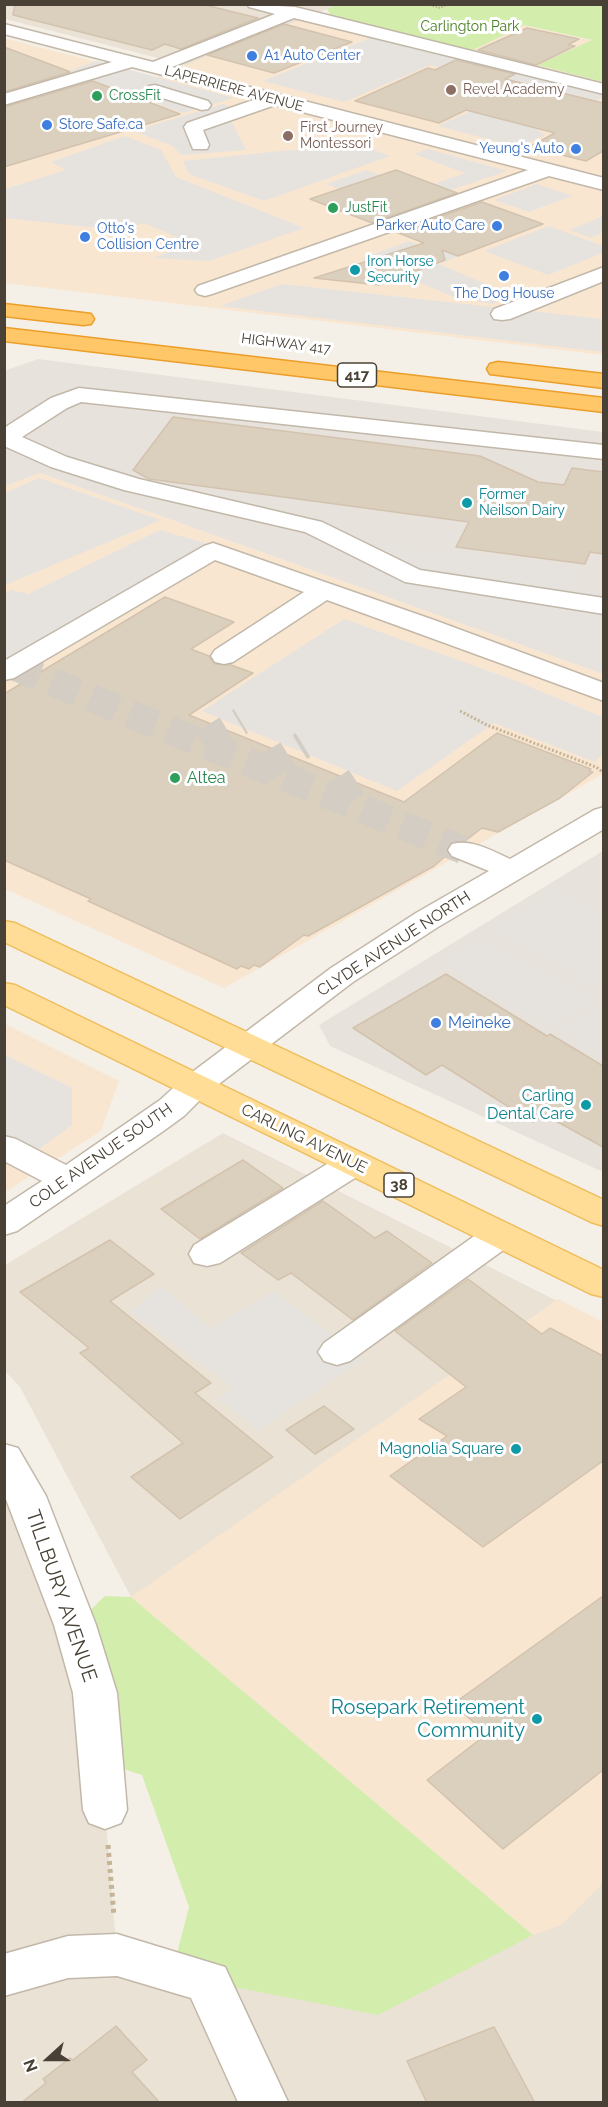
<!DOCTYPE html>
<html>
<head>
<meta charset="utf-8">
<style>
  body { margin:0 }
  #map { position:relative; width:608px; height:2107px; overflow:hidden; background:#f5f0e7; font-family:Raleway,sans-serif }
  canvas { display:block }
  .frame { position:absolute; inset:0; border:6px solid #494135; pointer-events:none }
  .north { position:absolute; left:18px; top:2029px; width:60px; height:60px; -webkit-text-stroke:4px #fff; paint-order:stroke; rotate:249deg; font-size:16px; font-weight:700; line-height:24px; text-align:center; color:#494135 }
  .north::after { content:''; display:block; margin:auto; width:21px; height:27px; background:#494135; clip-path:polygon(50% 0,100% 100%,50% 72%,0 100%) }
</style>
</head>
<body>
<div id="map">
<canvas width="608" height="2107"></canvas>
<div class="frame"></div>
<div class="north">N</div>
</div>
<script>
const g = document.querySelector('canvas').getContext('2d');
g.lineJoin = 'round';
function fill(path, color) { g.fillStyle = color; g.fill(path, 'evenodd'); }
function stroke(path, color, width, dash) { g.strokeStyle = color; g.lineWidth = width; g.lineCap = dash ? 'butt' : 'round'; g.setLineDash(dash || []); g.stroke(path); }
function write(font, color, halo, rows, align = 'center') {
  g.font = font + ' Raleway,sans-serif'; g.lineWidth = 6; g.setLineDash([]); g.textBaseline = 'middle'; g.strokeStyle = halo; g.fillStyle = color; for (const [text, x, y, turn = 0] of rows) {
    g.save(); g.translate(x, y); g.rotate((+turn || 0) * Math.PI / 180); g.textAlign = isNaN(turn) ? turn : align; if (halo) g.strokeText(text, 0, 0); g.fillText(text, 0, 0); g.restore();
  }
}
fill(new Path2D(`
  M5,4L337,5L189,66L5,19Z
  M223,1133L603,1324V2102H5L4,1478L44,1542L105,1810L117,1955L378,2015L532,1934L131,1597L20,1387L5,1371V1265Z`), '#eae2d5');
fill(new Path2D(`
  M318,13L473,50L524,25L593,41L539,65L603,82V355L5,283L4,38L155,77Z
  M40,473L603,674V774L224,988L5,889V486Z
  M5,1024L119,1081L101,1131L5,1192Z
  M558,1299L603,1322V1883L561,1925L533,1935L131,1597Z`), '#f9e6d1');
fill(new Path2D(`
  M38,359L603,432V674L40,473L5,486L4,371Z
  M603,851V1172L330,1046L319,1025Z`), '#e7e2dc');
fill(new Path2D(`
  M337,5H603V82L538,65L592,40L524,25L473,50L331,16L327,9Z
  M105,1596L131,1597L533,1935L378,2015L208,1982L172,1972L189,1907L142,1775L101,1762L75,1625Z`), '#d2edac');
fill(new Path2D(`
  M387,31L603,84V97L596,101L477,72L469,75L430,65L344,102L263,81Z
  M97,61L234,98L182,113L69,71Z
  M223,104L249,115L231,121L246,150L181,155L173,146L134,131Z
  M487,104L554,121L537,130L545,135L519,147L438,126Z
  M125,136L161,150L176,177L304,228L209,261L154,258L190,243L144,223L117,230L5,218V189L66,170L51,162Z
  M364,146L390,156L264,201L189,174L183,161L281,151Z
  M428,149L507,171L436,195L420,189L465,173L414,154Z
  M366,170L406,184L366,199L326,184Z
  M537,184L572,196L529,212L494,200Z
  M603,216V232L591,238L570,230Z
  M549,226L603,246V253L548,275L484,251Z
  M409,241L432,250L457,244L474,250L439,264L509,294L492,304L452,296L361,259Z
  M282,284L603,319V352L220,306Z
  M39,478L161,520L5,585V493Z
  M160,530L222,548L5,683V594L12,590L28,594Z
  M388,546L568,567L572,588L603,593V668L359,582Z
  M344,619L511,679L603,717V753L595,762L494,723L397,791L202,711Z
  M554,889L603,914V980L594,986L489,929Z
  M480,936L562,984L592,999L550,1029L436,961Z
  M599,1005L603,1007V1056L562,1031Z
  M5,1055L72,1088V1125L18,1164L5,1157Z
  M161,1286L210,1328L274,1291L364,1359L258,1431L218,1398L233,1387L130,1312Z`), '#e6e3df');
const building = new Path2D(`
  M15,4H201L258,18L181,49L165,44L152,50L13,15Z
  M284,24L352,42L274,73L207,55Z
  M527,28L579,39L568,45L575,46L536,65L478,50Z
  M4,47L68,71L70,72L4,92Z
  M456,60L515,74L505,79L603,103V151L586,161L529,147L555,133L466,110L439,123L355,101L428,68L435,70Z
  M93,81L180,114L4,167V107Z
  M396,170L457,193L372,223L310,199Z
  M482,202L543,224L458,256L442,250L445,260L379,285L314,278L424,243L396,232Z
  M173,417L480,456L538,482L564,485L572,468L603,472V554L590,552L585,564L456,547L469,522L149,479L133,470Z
  M165,597L234,622L191,649L209,656L215,664L231,665L253,673L189,715L404,802L497,733L591,769L589,771L593,772L560,798L498,832L482,828L465,841L452,842L446,849L448,854L434,866L308,936L304,935L260,967L254,965L249,969L241,966L237,969L88,901L91,899L4,860V694Z
  M446,974L547,1036L550,1034L603,1066V1147L545,1115L533,1122L442,1065L426,1075L353,1028Z
  M243,1160L283,1188L200,1239L161,1209Z
  M323,1201L375,1238L387,1231L432,1263L353,1320L291,1273L278,1280L241,1253Z
  M110,1240L154,1274L110,1301L211,1383L195,1393L273,1457L180,1519L131,1477L183,1443L80,1353L89,1348L20,1292Z
  M468,1279L542,1334L550,1328L603,1356V1461L483,1547L390,1476L447,1436L419,1419L466,1387L395,1331Z
  M324,1406L354,1429L315,1454L286,1430Z
  M603,1596V1770L503,1849L427,1780L487,1734L453,1704Z
  M116,2026L147,2060L132,2072L160,2103H21L46,2083L43,2079L70,2058L73,2060Z
  M494,2027L535,2103H427L407,2061Z`);
fill(building, '#dbcfbe');
stroke(building, '#d3c3ae', 1.5);
stroke(new Path2D(`
  M13,666L463,850
  M203,744L241,721
  M264,769L303,745
  M333,797L364,777`), '#d3cdc3', 28, [28, 14]);
const minor = new Path2D(`
  M247,4L295,7L604,84V94L294,18L172,67L604,178V190L549,176L212,294L205,296L198,294L195,290L198,286L528,170L275,105L203,130L209,145L207,149H193L184,127L187,123L256,99L132,67L4,105V94L112,62L4,34V24L153,62L275,14L249,7Z
  M155,85L208,101L211,105L208,109L202,110L149,94L146,90L149,86Z
  M604,267V281L510,319L502,320L494,319L491,314L494,309Z
  M79,388L604,445V459L81,402L67,408L22,437L67,457L139,479L322,522L420,570L604,598V614L405,582L305,532L124,490L51,467L4,446V428L51,398Z
  M213,543L434,620L604,683V701L327,600L233,662L224,664L215,662L211,656L215,650L304,592L215,560L14,678L4,680V661L204,546Z
  M604,807V829L438,927L353,982L207,1093L184,1116L162,1132L17,1231L4,1235V1206L42,1181L4,1161V1136L16,1139L66,1165L160,1100L183,1079L331,968L416,913L489,871L452,856L448,850L452,844C472,839 492,851 510,859L594,810Z
  M354,1152L366,1155L371,1163L366,1171L220,1263L207,1266L194,1263L189,1254L194,1245L342,1155Z
  M500,1223L513,1227L518,1235L513,1243L350,1361L337,1365L324,1361L318,1352L324,1343L487,1227Z
  M4,1444L18,1448L46,1496L96,1625L117,1693L127,1810L121,1823L105,1829L89,1823L83,1810L73,1693L54,1625L4,1494Z
  M117,1934L225,1967L288,2102H238L191,1998L117,1976L68,1978L4,1996V1954L68,1936Z`);
const major = new Path2D(`
  M4,921L15,923L604,1200V1226L591,1222L4,942Z
  M4,983L15,985L604,1270V1297L591,1294L4,1005Z`);
const highway = new Path2D(`
  M4,304L83,313L91,314L94,319L91,324L83,325L4,316Z
  M4,328L604,398V412L4,341Z
  M498,362L604,374V388L490,374L487,369L490,364Z`);
stroke(minor, '#c2b8a9', 3);
stroke(major, '#efbd5b', 3);
stroke(highway, '#ec9e2a', 3);
stroke(new Path2D(`
  M427,4L440,8L448,4`), '#c5b498', 2, [1.5, 1.5]);
stroke(new Path2D(`
  M460,711L487,725L596,767L604,773`), '#c5b498', 3, [2, 2]);
stroke(new Path2D(`
  M108,1845L114,1916`), '#c5b498', 5, [4, 4]);
fill(minor, '#fff');
fill(major, '#ffdd96');
fill(highway, '#ffc768');
for (const [x, y, r, color] of [
  [252,56,6,"#3f7fe0"],
  [451,90,6,"#8d6e63"],
  [97,96,6,"#2e9e5b"],
  [47,125,6,"#3f7fe0"],
  [288,136,6,"#8d6e63"],
  [576,149,6,"#3f7fe0"],
  [333,208,6,"#2e9e5b"],
  [497,226,6,"#3f7fe0"],
  [85,237,6,"#3f7fe0"],
  [355,270,6,"#0f9aa8"],
  [504,276,6,"#3f7fe0"],
  [467,503,6,"#0f9aa8"],
  [175,778,6,"#2e9e5b"],
  [436,1023,6,"#3f7fe0"],
  [586,1105,6,"#0f9aa8"],
  [516,1449,6,"#0f9aa8"],
  [537,1719,6,"#0f9aa8"]
]) { const dot = new Path2D(); dot.arc(x, y, r, 0, 2 * Math.PI); g.fillStyle = color; g.fill(dot); stroke(dot, '#fff', 2); }
write('14px', '#498122', '#fff', [
  ["Carlington Park",470,27]
]);
write('14px', '#366cbe', '#fff', [
  ["A1 Auto Center",264,56],
  ["Store Safe.ca",59,125],
  ["Yeung's Auto",564,149,"right"],
  ["Parker Auto Care",485,226,"right"],
  ["Otto's",97,229],
  ["Collision Centre",97,245],
  ["The Dog House",504,294,"center"]
], 'left');
write('14px', '#494135', '#fff', [
  ["LAPERRIERE AVENUE",234,89,15],
  ["HIGHWAY 417",286,344,7]
]);
write('14px', '#785e54', '#fff', [
  ["Revel Academy",463,90],
  ["First Journey",300,128],
  ["Montessori",300,144]
], 'left');
write('14px', '#27864d', '#fff', [
  ["CrossFit",109,96],
  ["JustFit",345,208]
], 'left');
write('14px', '#0d838f', '#fff', [
  ["Iron Horse",367,262],
  ["Security",367,278],
  ["Former",479,495],
  ["Neilson Dairy",479,511]
], 'left');
for (const [x, y, w] of [
  [357,375,39],
  [399,1185,30]
]) { const box = new Path2D(); box.roundRect(x - w / 2, y - 12, w, 24, 4.5); g.fillStyle = '#fff'; g.fill(box); stroke(box, '#494135', 1.5); }
write('bold 15px', '#494135', null, [
  ["417",357,375],
  ["38",399,1185]
]);
write('16px', '#27864d', '#fff', [
  ["Altea",187,778]
], 'left');
write('16px', '#494135', '#fff', [
  ["CLYDE AVENUE NORTH",394,944,-33],
  ["CARLING AVENUE",304,1139,26],
  ["COLE AVENUE SOUTH",101,1156,-35]
]);
write('16px', '#366cbe', '#fff', [
  ["Meineke",448,1023]
], 'left');
write('16px', '#0d838f', '#fff', [
  ["Carling",574,1096],
  ["Dental Care",574,1114],
  ["Magnolia Square",504,1449]
], 'right');
write('20px', '#494135', '#fff', [
  ["TILLBURY AVENUE",61,1596,71]
]);
write('20px', '#0d838f', '#fff', [
  ["Rosepark Retirement",525,1708],
  ["Community",525,1731]
], 'right');
</script>
</body>
</html>
